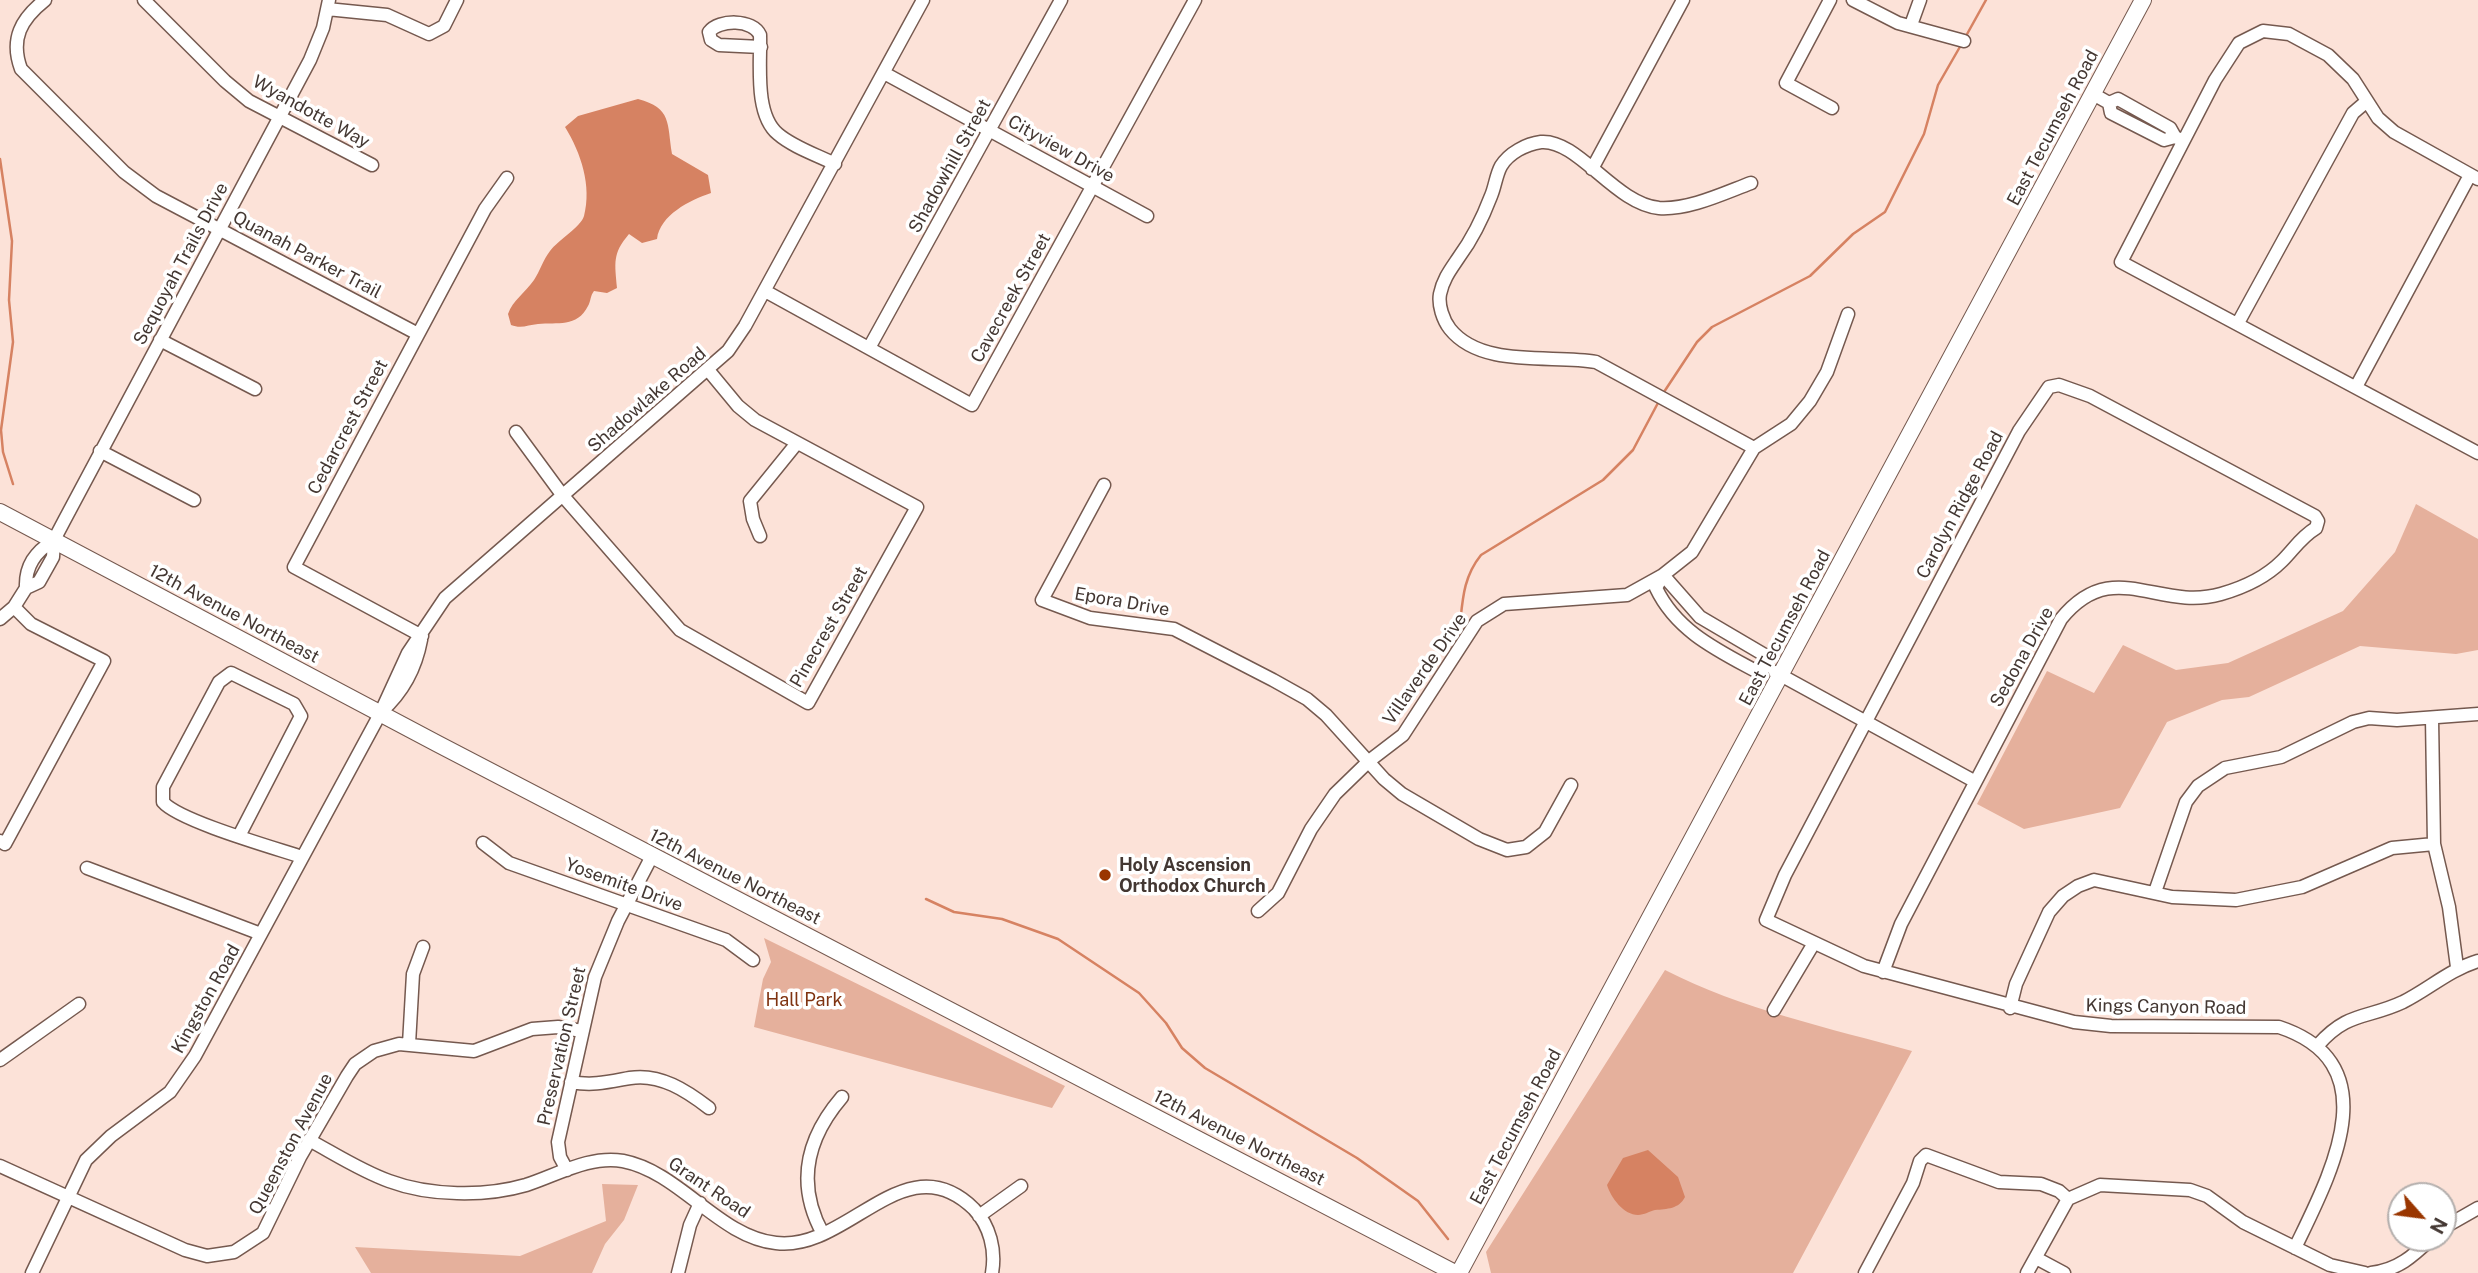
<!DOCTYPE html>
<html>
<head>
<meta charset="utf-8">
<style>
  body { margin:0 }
  #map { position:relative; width:2478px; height:1273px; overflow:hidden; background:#fce2d8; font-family:"Public Sans",sans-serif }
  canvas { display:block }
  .north { position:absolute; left:2387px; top:1182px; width:70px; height:70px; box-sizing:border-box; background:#fff; border:2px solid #b4afad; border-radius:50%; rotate:118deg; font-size:19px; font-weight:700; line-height:28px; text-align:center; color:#433732 }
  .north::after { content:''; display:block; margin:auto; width:24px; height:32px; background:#9a3600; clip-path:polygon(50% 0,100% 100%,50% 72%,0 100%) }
</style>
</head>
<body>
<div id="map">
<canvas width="2478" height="1273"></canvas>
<div class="north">N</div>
</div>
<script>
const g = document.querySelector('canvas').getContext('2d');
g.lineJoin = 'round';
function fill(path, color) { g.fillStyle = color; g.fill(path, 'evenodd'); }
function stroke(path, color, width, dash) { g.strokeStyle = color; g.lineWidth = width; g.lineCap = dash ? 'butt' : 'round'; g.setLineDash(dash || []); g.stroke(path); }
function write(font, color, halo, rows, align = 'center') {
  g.font = font + ' "Public Sans",sans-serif'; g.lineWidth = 7; g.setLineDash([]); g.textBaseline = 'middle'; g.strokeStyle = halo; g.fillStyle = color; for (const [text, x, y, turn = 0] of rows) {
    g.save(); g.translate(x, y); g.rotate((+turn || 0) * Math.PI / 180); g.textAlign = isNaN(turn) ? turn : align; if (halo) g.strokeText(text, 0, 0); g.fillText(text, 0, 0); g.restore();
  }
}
fill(new Path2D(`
  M2416,504L2478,539V650L2456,654L2360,646L2249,697L2222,700L2167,722L2120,808L2024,829L1977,804L2047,671L2094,693L2123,645L2176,670L2228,663L2343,611L2395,552Z
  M764,938L1065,1086L1052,1108L754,1027L763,979L771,962Z
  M1665,970C1741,1009 1829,1028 1912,1051L1793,1273H1491L1486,1252Z
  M602,1184L638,1185L624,1220L605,1244L592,1273H371L355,1247L520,1256L606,1221Z`), '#e5b09c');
fill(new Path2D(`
  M638,99C672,108 667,123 672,154L708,175L711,193C690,200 660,215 657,239L642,243L629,234C612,254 615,263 617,288L607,293L594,291C590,296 591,301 588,306C577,328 557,322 538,324C528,325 521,329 511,325L508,314C513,300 525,293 534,280C540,271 543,260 550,251C558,240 581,227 584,216C592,186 581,153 565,127L578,116Z
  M1648,1150L1678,1177L1685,1197C1679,1209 1667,1209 1655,1210C1650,1211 1644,1215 1638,1215C1624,1215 1611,1198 1607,1185L1623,1158Z`), '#d68262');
stroke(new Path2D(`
  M1966,36L1986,0
  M0,159L12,241L9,300L13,342L1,430L3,452L13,484
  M1662,395L1697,342L1712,327L1810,276L1853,234L1885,212L1924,134L1938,85L1961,45
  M1458,640C1463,608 1460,581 1481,555L1603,480L1633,450L1659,401
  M926,899L954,912L1002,919L1058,939L1139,993L1166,1023L1182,1048L1205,1068L1357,1158L1418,1201L1448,1239`), '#d68262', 2.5);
const minor = new Path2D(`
  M45,0C21,19 10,39 21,69L124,172L156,196L418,334
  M144,0L225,81L249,101L372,165
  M1830,0L1786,83L1832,108
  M1853,0L1898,23L1964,41
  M327,9L387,15L429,34L444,26L457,0
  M1911,25L1920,0
  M761,47L719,45L711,40L709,32C719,19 753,19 760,35C761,63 754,114 778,134C793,147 817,155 835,164
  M884,73L1147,216
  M2093,94L2109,103L2111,113L2164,140L2175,137
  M2109,103L2118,99L2170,128L2175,137L2182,140
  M1592,169L1683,0
  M2478,179L2394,132L2378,118L2353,79L2328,55L2289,34L2263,31L2239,43L2215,80L2121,262L2478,453
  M1751,183C1724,193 1689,210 1659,208C1615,204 1578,139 1541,142C1526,144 1509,153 1501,166C1496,175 1495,187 1491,196C1483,217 1473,238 1459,257C1451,269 1443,279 1440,294C1438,305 1443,320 1450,329C1482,369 1554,354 1596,362L1754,448
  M765,291L972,405L1195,0
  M2238,323L2353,113L2367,101
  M160,340L255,389
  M869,348L1061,0
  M2356,387L2470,175
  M516,432L563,496L680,630L808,703L917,507L755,420L738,406L709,371
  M100,451L194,500
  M1104,485L1042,600L1090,618L1174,629L1273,680L1307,699L1326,715L1384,779L1402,794L1479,839L1507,850L1526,847L1545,832L1571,785
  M760,536L753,519L750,501L797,443
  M1663,575L1700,617L1768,657L1766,667L1760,672L1754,670C1715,649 1676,630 1656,588Z
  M26,588C25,566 35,552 54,540
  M0,619L14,607L26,588L39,582L53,557L54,540L64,521L310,60L323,28L329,0
  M422,636L294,567L485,209L507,178
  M1775,672L1974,781
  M382,711C403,692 416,667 421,640
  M2432,718L2434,844L2449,907L2457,967
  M239,836L301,716L294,704L231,673L219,682L163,787V802C179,821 275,848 302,857
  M0,841L5,844L104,661L31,624L14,607
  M483,843L509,863L726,940L753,960
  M87,868L261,934
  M2155,892L2186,802L2198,786L2225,768L2281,757L2353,722L2369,718L2397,720L2478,714
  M1258,911L1278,893L1311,829L1335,794L1369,761L1403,735L1477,621L1504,604L1627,595L1663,575L1692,552L1754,448L1791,424L1810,401L1827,372L1848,314
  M1883,972L1901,924L2061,619C2113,555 2157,612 2221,594C2242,588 2266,577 2282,561C2294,549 2301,537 2316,528L2318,521L2315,516L2090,396L2059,385L2049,387L2019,431L1785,875L1766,920L1864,966L2074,1022L2111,1026L2279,1027C2391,1064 2330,1175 2295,1248
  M2010,1008L2016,984L2049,912L2063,896L2078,886L2094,880L2172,897L2236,900L2302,887L2392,848L2434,844
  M1774,1010L1814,943
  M409,1044L413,974L423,947
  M2318,1045C2348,1011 2367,1019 2403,1002C2429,989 2449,970 2478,961
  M0,1060L79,1004
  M571,1082C593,1086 608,1082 630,1078C660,1073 687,1091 709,1108
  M309,1140C335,1154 361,1171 389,1181C429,1196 485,1197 526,1185C557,1175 590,1155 623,1161C680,1172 719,1237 776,1243C848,1252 905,1141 974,1209C990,1226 996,1250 992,1273
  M0,1166L185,1250L207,1256L234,1252L263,1233L300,1157L347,1076L355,1064L374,1051L399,1044L474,1051L532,1029L558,1027L582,1031
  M567,1170L560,1157L558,1142L595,977L618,921L652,856
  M979,1216L1021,1186
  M2443,1228L2478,1208
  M823,1234C796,1185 806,1139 842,1097
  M2036,1258L2064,1273
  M32,1273L86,1160L111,1136L170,1092L195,1056L380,714L408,653L445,598L728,351L745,326L923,0
  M678,1273L690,1225L700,1203
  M1865,1273L1913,1183L1920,1161L1926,1155L1999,1182L2041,1184L2059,1191L2068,1199
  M2027,1273L2068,1199L2100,1185L2190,1190L2207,1196L2243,1222L2330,1265L2365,1273
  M2371,1273C2398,1270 2413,1256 2432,1238`);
const major = new Path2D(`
  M0,512L438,744L1455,1273
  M1459,1273L2143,0`);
stroke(minor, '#75594f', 15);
stroke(major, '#75594f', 18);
stroke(minor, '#fff', 12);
stroke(major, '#fff', 16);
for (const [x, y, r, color] of [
  [1105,875,7,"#9a3600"]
]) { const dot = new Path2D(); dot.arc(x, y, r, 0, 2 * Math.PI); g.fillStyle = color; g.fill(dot); stroke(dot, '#fff', 2.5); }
write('18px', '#433732', '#fff', [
  ["Wyandotte Way",311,112,29],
  ["East Tecumseh Road",2053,128,-62],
  ["Cityview Drive",1061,149,29],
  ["Shadowhill Street",950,166,-61],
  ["Quanah Parker Trail",307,255,28],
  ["Sequoyah Trails Drive",181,264,-62],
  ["Cavecreek Street",1011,298,-61],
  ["Shadowlake Road",647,400,-41],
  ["Cedarcrest Street",348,427,-62],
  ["Carolyn Ridge Road",1960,505,-62],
  ["Epora Drive",1122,602,10],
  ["12th Avenue Northeast",234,614,28],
  ["Pinecrest Street",829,627,-60],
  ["East Tecumseh Road",1785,628,-62],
  ["Sedona Drive",2022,657,-61],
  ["Villaverde Drive",1425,669,-55],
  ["12th Avenue Northeast",735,877,27],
  ["Yosemite Drive",624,885,20],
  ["Kingston Road",206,999,-61],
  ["Kings Canyon Road",2166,1007,1],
  ["Preservation Street",562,1046,-77],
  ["East Tecumseh Road",1516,1127,-62],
  ["12th Avenue Northeast",1239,1138,27],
  ["Queenston Avenue",291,1144,-62],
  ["Grant Road",709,1188,34]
]);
write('bold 18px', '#433732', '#fff', [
  ["Holy Ascension",1119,865],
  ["Orthodox Church",1119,886]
], 'left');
write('18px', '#7f3311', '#fff', [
  ["Hall Park",804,1000]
]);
</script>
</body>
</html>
